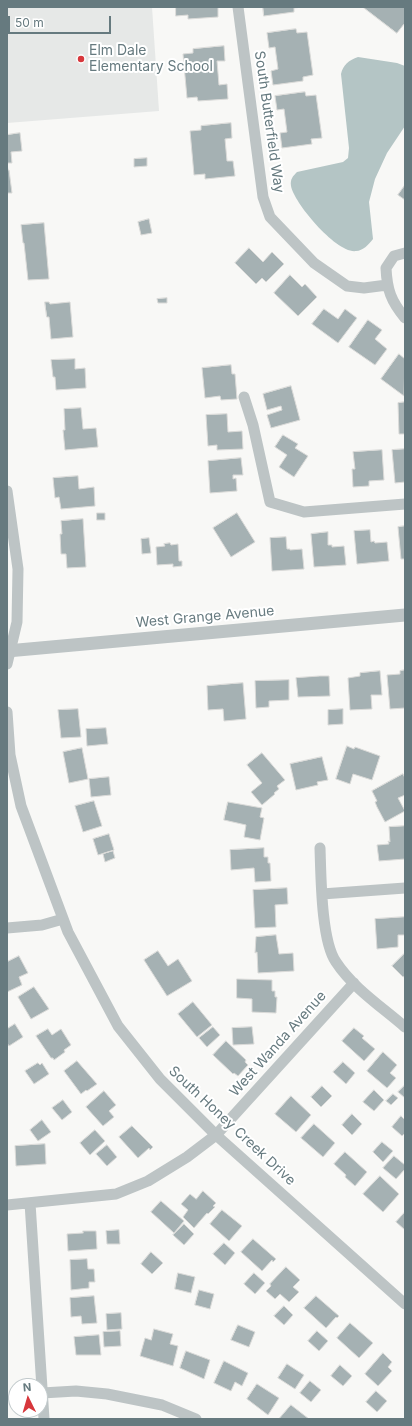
<!DOCTYPE html>
<html>
<head>
<meta charset="utf-8">
<style>
  body { margin:0 }
  #map { position:relative; width:412px; height:1426px; overflow:hidden; background:#f8f8f6; font-family:Inter,sans-serif }
  canvas { display:block }
  .frame { position:absolute; inset:0; border:8px solid #667a7f; pointer-events:none }
  .north { position:absolute; left:8px; top:1378px; width:40px; height:40px; box-sizing:border-box; background:#fff; border:1px solid #c2cacc; border-radius:50%; rotate:355deg; font-size:11px; font-weight:700; line-height:16px; text-align:center; color:#667a7f }
  .north::after { content:''; display:block; margin:auto; width:14px; height:18px; background:#d7373c; clip-path:polygon(50% 0,100% 100%,50% 72%,0 100%) }
  .scale { position:absolute; left:8px; top:16px; width:103px; height:18px; box-sizing:border-box; border:2px solid #667a7f; border-top:0; padding-left:5px; font-size:12px; line-height:14px; white-space:nowrap; color:#667a7f; -webkit-text-stroke:3px #fff; paint-order:stroke }
</style>
</head>
<body>
<div id="map">
<canvas width="412" height="1426"></canvas>
<div class="frame"></div>
<div class="north">N</div>
<div class="scale">50 m</div>
</div>
<script>
const g = document.querySelector('canvas').getContext('2d');
g.lineJoin = 'round';
function fill(path, color) { g.fillStyle = color; g.fill(path, 'evenodd'); }
function stroke(path, color, width, dash) { g.strokeStyle = color; g.lineWidth = width; g.lineCap = dash ? 'butt' : 'round'; g.setLineDash(dash || []); g.stroke(path); }
function write(font, color, halo, rows, align = 'center') {
  g.font = font + ' Inter,sans-serif'; g.lineWidth = 4; g.setLineDash([]); g.textBaseline = 'middle'; g.strokeStyle = halo; g.fillStyle = color; for (const [text, x, y, turn = 0] of rows) {
    g.save(); g.translate(x, y); g.rotate((+turn || 0) * Math.PI / 180); g.textAlign = isNaN(turn) ? turn : align; if (halo) g.strokeText(text, 0, 0); g.fillText(text, 0, 0); g.restore();
  }
}
fill(new Path2D(`
  M7,7H152L159,111L7,123Z`), '#e6e8e7');
fill(new Path2D(`
  M358,57L397,63L405,66V126L387,153L375,179L369,202L373,239C369,244 363,251 356,251C337,254 294,203 291,186C290,179 293,176 297,172L343,162L348,158L349,148L341,74C343,65 349,60 358,57Z`), '#b4c5c5');
const building = new Path2D(`
  M176,7H218V17L188,19V15L176,16Z
  M263,7H303L294,8V12L264,16Z
  M363,7H405V25L404,24L397,33Z
  M296,29L297,33L307,32L313,75L303,77V81L273,85L271,71L278,69L275,47L269,48L267,33Z
  M224,46L225,61H217L219,85L227,84L228,99L198,101L197,97L187,98L183,54L193,53V49Z
  M305,92L306,96L316,95L322,138L311,139L312,144L282,148L280,133L287,132L284,109L277,110L275,96Z
  M231,123L232,138L225,139L227,161H233L235,176L205,179V174L194,175L190,131L201,130V126Z
  M20,133L22,151L11,152L12,163H7V135Z
  M147,158V166L134,167V159Z
  M7,164L8,170H9L12,193H7Z
  M405,185V200L398,195Z
  M149,219L152,233L141,235L138,222Z
  M44,223L49,279L28,280L24,243H23L21,225Z
  M249,248L263,262L272,252L284,264L266,282L262,278L256,284L235,263Z
  M290,275L302,287L305,284L317,297L298,316L274,293Z
  M167,298V303H158L157,299Z
  M45,302H49L50,304L70,302L73,337L51,339L49,317H47Z
  M324,309L338,319L345,309L357,318L338,343L312,324Z
  M368,320L382,330L375,339L387,349L375,365L349,347Z
  M399,354L405,359L404,396L381,379Z
  M75,359V369L85,368L86,388L56,390L55,377H53L51,360Z
  M231,365L232,374H235L237,399L221,400L220,396L205,398L202,368Z
  M291,386L300,420L271,428L267,415L282,410L281,406L267,410L263,394Z
  M405,402V434H399L398,403Z
  M81,408L83,429L96,428L98,447L65,450L63,430H65L64,409Z
  M227,414L228,432L242,431L243,449L217,450V445L208,446L206,415Z
  M283,435L298,444L295,448L308,456L294,477L279,467L287,455L275,447Z
  M405,449V482L395,483L392,450Z
  M382,450L384,480L369,481V486L353,487L352,469H355L353,452Z
  M241,458L243,475H233V479L236,478L237,491L210,493L208,461Z
  M78,476L79,489L94,487L95,506L61,509L59,497L55,498L53,478Z
  M97,513H105V520H97Z
  M237,513L255,542L231,557L213,528Z
  M83,519L86,567L67,568L66,554H61L60,534H62L61,521Z
  M405,526V559H401L398,527Z
  M370,530L371,542L374,541L375,543L387,542L389,561L357,564L354,531Z
  M328,532V545H332V547L344,546L346,565L314,567L311,534Z
  M286,537L287,549H290V550L302,549L304,569L272,571L270,538Z
  M149,538L151,553L142,554L141,539Z
  M170,543L171,545L178,544L179,561H182V566L173,567V564L157,565L156,547L165,546L164,544Z
  M405,670V708L390,709L387,675L400,674V671Z
  M380,671L382,695H371L372,709L350,710L348,678L360,676V673Z
  M320,676H329L330,696L298,697L296,678Z
  M289,680V700L269,701V707L256,708L255,681Z
  M243,683L246,719L224,721L223,709L208,710L207,686Z
  M78,709L81,737L61,738L58,710Z
  M343,709V724L328,725V710Z
  M106,728L108,744L87,746L86,729Z
  M347,746L354,749L355,747L380,756L372,780L353,774L350,784L336,779Z
  M82,748L88,779L69,783L63,752Z
  M262,753L285,780L277,786L279,789L274,793L275,794L262,805L251,792L262,783L247,765Z
  M322,757L328,780L317,782L318,785L296,790L290,764Z
  M403,774L405,778V795L398,798L405,811L385,822L377,807L375,802L377,801L372,791Z
  M109,777L111,795L91,797L89,779Z
  M94,801L102,826L83,832L75,806Z
  M228,802L262,808L260,817L264,818L260,840L244,837L246,825L224,820Z
  M405,826V859L379,861L377,845L389,844L388,841L390,842L389,827Z
  M109,834L114,850L98,855L93,839Z
  M264,848V857H268V863H270L271,881L255,882L254,868L231,870L230,850Z
  M113,851L115,858L105,862L103,854Z
  M287,888L288,904L275,905L276,927L255,928L253,890Z
  M405,917V935H398V947L377,949L375,919Z
  M276,935L279,954L293,953L294,971L258,973L257,952L255,953L256,937Z
  M158,951L168,966L178,959L192,981L167,996L144,960Z
  M404,954L405,955V976L403,977L392,966Z
  M19,956L28,973L19,977L22,985L7,992V962Z
  M237,979L272,980V991H275V997H277L276,1013L252,1012V999L237,998Z
  M34,987L49,1009L31,1019L18,997Z
  M193,1002L212,1025L197,1037L178,1014Z
  M15,1024L23,1037L9,1046L7,1043V1029Z
  M213,1027L220,1035L207,1047L199,1038Z
  M252,1027L254,1044L233,1045L232,1028Z
  M354,1028L364,1036L362,1038L375,1049L364,1061L342,1041Z
  M48,1029L52,1035L61,1029L71,1045L64,1050L65,1052L54,1060L53,1058H51L36,1036Z
  M226,1041L246,1060L245,1062L248,1065L238,1076L234,1073L233,1074L213,1055Z
  M383,1052L397,1065L390,1073L396,1078L387,1088L367,1071Z
  M77,1061L97,1084L87,1091L86,1090L81,1094L64,1071Z
  M343,1062L355,1073L346,1084L333,1072Z
  M38,1063L40,1065L42,1063L49,1074L34,1084L25,1071Z
  M405,1085V1098L398,1092Z
  M322,1086L332,1096L321,1107L311,1097Z
  M374,1090L384,1100L374,1111L363,1102Z
  M104,1091L116,1105L109,1111L114,1117L103,1126L86,1107Z
  M393,1094L398,1098L391,1105L386,1101Z
  M291,1096L311,1115L296,1132L275,1114Z
  M63,1100L72,1112L62,1120L52,1108Z
  M352,1114L362,1124L352,1135L342,1125Z
  M401,1116L405,1120V1133L402,1136L392,1127Z
  M42,1120L51,1132L38,1141L30,1130Z
  M314,1124L335,1143L323,1157L301,1138Z
  M132,1126L153,1147L150,1150L149,1148L138,1158L119,1137Z
  M95,1130L105,1141L90,1155L80,1143Z
  M382,1142L393,1151L383,1162L373,1152Z
  M45,1144L46,1164L16,1166L15,1146Z
  M107,1145L117,1157L107,1166L96,1154Z
  M345,1152L367,1172L355,1186L345,1177L346,1175L334,1164Z
  M394,1156L405,1165V1169L396,1179L383,1168Z
  M380,1176L399,1194L383,1212L363,1194Z
  M203,1191L216,1203L213,1206L215,1207L208,1214L207,1213L194,1228L183,1217L188,1210L181,1204L190,1194L196,1199Z
  M161,1201L184,1221L174,1233L151,1212Z
  M222,1210L242,1226L229,1241L210,1224Z
  M405,1212V1230L396,1222Z
  M184,1224L194,1234L184,1245L173,1235Z
  M119,1230L120,1244H107L106,1231Z
  M83,1231H96L97,1249L68,1251L67,1234L83,1233Z
  M253,1239L276,1259L273,1262L272,1260L262,1271L241,1252Z
  M224,1243L235,1253L225,1265L213,1254Z
  M151,1252L163,1263L152,1274L141,1264Z
  M87,1259L88,1269H94L95,1282H89V1288L71,1290L70,1260Z
  M286,1267L300,1280L293,1287L299,1292L289,1302L280,1294L275,1299L266,1291L271,1286L270,1284Z
  M178,1273L195,1277L191,1293L175,1289Z
  M254,1273L265,1283L255,1294L244,1284Z
  M199,1290L214,1294L210,1309L195,1305Z
  M94,1296L97,1323L82,1324L81,1316L71,1317L70,1298Z
  M316,1296L339,1316L337,1318L336,1317L326,1328L304,1308Z
  M284,1306L293,1315L284,1325L274,1316Z
  M121,1313L122,1329L107,1330L106,1314Z
  M350,1323L373,1343L359,1358L337,1338Z
  M238,1325L255,1332L249,1347L231,1340Z
  M154,1329L173,1334L170,1344L178,1346L173,1366L140,1356L145,1338L151,1340Z
  M120,1331L121,1346L104,1347L103,1332Z
  M317,1331L328,1341L319,1351L308,1341Z
  M99,1335L101,1355H76L74,1337Z
  M186,1351L210,1360L204,1379L180,1368Z
  M383,1353L392,1362L388,1367L392,1371L378,1386L365,1374Z
  M224,1361L248,1373L242,1386L235,1382L231,1391L214,1383Z
  M287,1364L304,1375L295,1389L278,1378Z
  M340,1365L352,1376L343,1386L331,1376Z
  M310,1381L321,1390L311,1402L300,1393Z
  M257,1384L279,1398L268,1415L247,1399Z
  M376,1391L387,1401L377,1412L366,1402Z
  M291,1405L309,1419H279Z`);
fill(building, '#a5b1b3');
stroke(building, '#dadad8', 1);
stroke(new Path2D(`
  M238,7L263,197L270,217L314,263L347,286L364,288L387,285
  M405,253L394,256L386,268C387,290 391,301 405,318
  M244,397L253,425L270,502L304,512L405,504
  M7,491L18,569L17,622L7,664
  M7,712L10,755L21,806L68,932L118,1026L160,1079L216,1135L405,1304
  M320,848C321,875 321,941 336,962C353,988 382,1007 405,1027
  M322,894L405,888
  M7,928L42,925L63,919
  M30,1203L44,1419
  M7,1205L116,1194L148,1181L187,1157L216,1135L354,983
  M42,1393L76,1391L107,1394L162,1405L196,1419`), '#bdc4c5', 11);
stroke(new Path2D(`
  M7,651L405,615`), '#bdc4c5', 13);
for (const [x, y, r, color] of [
  [81,59,4,"#d7373c"]
]) { const dot = new Path2D(); dot.arc(x, y, r, 0, 2 * Math.PI); g.fillStyle = color; g.fill(dot); stroke(dot, '#fff', 1.5); }
write('14px', '#667a7f', '#fff', [
  ["Elm Dale",89,51],
  ["Elementary School",89,67]
], 'left');
write('14px', '#667a7f', '#fff', [
  ["South Butterfield Way",269,122,82],
  ["West Grange Avenue",205,617,-5],
  ["West Wanda Avenue",278,1044,-48],
  ["South Honey Creek Drive",232,1126,43]
]);
</script>
</body>
</html>
